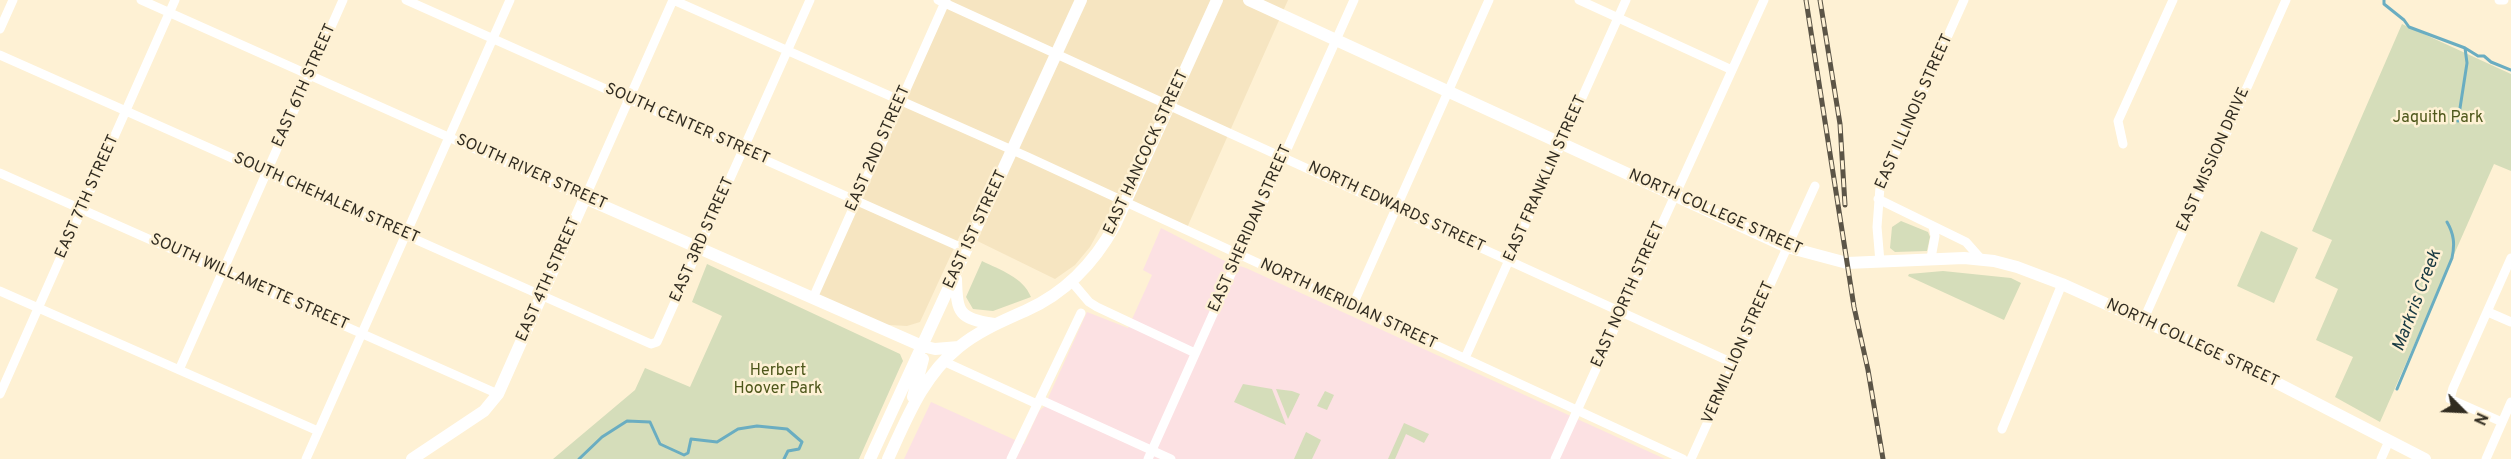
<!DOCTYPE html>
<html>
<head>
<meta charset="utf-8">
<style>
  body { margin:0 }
  #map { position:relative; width:2511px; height:459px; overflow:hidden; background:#fef1d4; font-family:Overpass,sans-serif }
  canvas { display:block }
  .north { position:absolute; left:2433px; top:381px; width:60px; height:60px; -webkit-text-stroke:4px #fef1d4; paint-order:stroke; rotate:114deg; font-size:16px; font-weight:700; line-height:24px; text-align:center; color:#312c21 }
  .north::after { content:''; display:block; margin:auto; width:21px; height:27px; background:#312c21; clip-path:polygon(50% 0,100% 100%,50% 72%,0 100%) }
</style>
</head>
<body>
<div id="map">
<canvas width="2511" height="459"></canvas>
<div class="north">N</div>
</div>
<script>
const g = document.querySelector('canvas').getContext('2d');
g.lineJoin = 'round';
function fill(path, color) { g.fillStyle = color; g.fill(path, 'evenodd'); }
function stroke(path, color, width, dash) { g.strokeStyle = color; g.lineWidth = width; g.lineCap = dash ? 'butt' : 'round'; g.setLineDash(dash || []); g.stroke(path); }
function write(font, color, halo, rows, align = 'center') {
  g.font = font + ' Overpass,sans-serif'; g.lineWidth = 5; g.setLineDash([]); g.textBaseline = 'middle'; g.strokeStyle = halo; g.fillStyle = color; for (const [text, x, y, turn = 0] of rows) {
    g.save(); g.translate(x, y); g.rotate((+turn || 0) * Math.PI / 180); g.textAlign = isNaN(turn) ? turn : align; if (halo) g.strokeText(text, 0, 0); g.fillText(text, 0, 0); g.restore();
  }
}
fill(new Path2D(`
  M949,0H1288L1186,230L1139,208L1111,209L1090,247L1075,265L1055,279L961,233L920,322L907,326L872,324L813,298Z`), '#f6e5c1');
fill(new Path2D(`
  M1161,228L1225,261L1246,268L1665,459H904L931,402L1024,444L1039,411L1044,407L1087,312L1128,328L1152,275L1143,270Z`), '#fce1e3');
fill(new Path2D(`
  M2402,24L2511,74V171L2494,164L2380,422L2335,397L2353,357L2316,340L2338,289L2315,278L2332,240L2312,231Z
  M1901,221L1928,232L1930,237L1927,251L1895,252L1890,248L1892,227Z
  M2261,231L2298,248L2274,303L2237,286Z
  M982,261C1000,270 1023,277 1031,297L993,311L973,309L966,297Z
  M707,264L900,354L903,361L901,365L859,459H553L635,390L645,368L690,387L722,316L692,302Z
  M1943,271L2011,278L2021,283L2004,320L1908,276L1909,274Z
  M1243,384L1272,389L1286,425L1234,402Z
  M1276,389L1292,391L1300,394L1288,419Z
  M1325,391L1334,395L1327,410L1317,406Z
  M1404,423L1429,434L1424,443L1406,434L1395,459H1388Z
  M1306,432L1321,440L1312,459H1294Z`), '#d5ddba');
stroke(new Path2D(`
  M2384,0V4L2404,20L2409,27L2465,48L2478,56H2484L2491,62L2511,70
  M2458,121L2467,63L2465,48
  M2397,389L2452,258C2455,244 2454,234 2447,222
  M579,459L602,437L627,421L650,422L660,444L684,455L688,453L691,439L717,442L738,429L757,426L787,429L802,442L799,449L788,451L784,459`), '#6aadc1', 3);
stroke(new Path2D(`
  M141,0L585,198L673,0L1028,157L1683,459
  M406,0L967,250
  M938,0L1735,364
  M1579,0L1732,70
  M2499,0H2504
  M0,29L13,0
  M0,55L651,344L657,342L810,0
  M2123,144L2118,121L2173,0
  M0,173L498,394
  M1878,199L1966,242L1981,259
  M1931,258L1935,236L1933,226
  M1880,262L1877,227L1880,187L1964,0
  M1072,282L1089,302L1097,307L1195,353
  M0,291L318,431
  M813,298L946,0
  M1352,307L1489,0
  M2488,312L2511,322
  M2143,321L2286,0
  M1465,358L1626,0
  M943,361L1037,404
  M179,370L343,0
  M0,394L175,0
  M1041,400L1171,459
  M2502,422L2450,399L2453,388L2511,258
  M2002,429L2062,284
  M306,459L510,0
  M1011,459L1081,313
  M1148,459L1354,0
  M1555,459L1764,0
  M1691,459L1815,186
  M2381,459L2389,441
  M2486,459L2511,402`), '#fff', 9);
stroke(new Path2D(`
  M1249,0L1787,247L1847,263L1964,258L1994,261L2017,267L2062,284L2244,366L2425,459
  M956,279C957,314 959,318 994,324
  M913,397L923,359
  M412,459L484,411L498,394L585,198L922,346L935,349L959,347
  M870,459L1081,0
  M888,459C907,418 923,376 959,347C980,330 1003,321 1027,310C1067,292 1094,263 1115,225L1217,0`), '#fff', 12);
const rail = new Path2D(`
  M1806,0L1854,307L1868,370L1883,459
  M1820,0L1840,124L1845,205`);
stroke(rail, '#5c5547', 5);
stroke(rail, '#fef1d4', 3, [9]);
write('16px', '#312c21', '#fef1d4', [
  ["EAST 6TH STREET",305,86,-66],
  ["EAST ILLINOIS STREET",1915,112,-66],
  ["SOUTH CENTER STREET",687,125,24],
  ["EAST 2ND STREET",879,149,-66],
  ["EAST HANCOCK STREET",1147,153,-65],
  ["EAST MISSION DRIVE",2214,160,-66],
  ["SOUTH RIVER STREET",531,173,24],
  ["EAST FRANKLIN STREET",1546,179,-66],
  ["EAST 7TH STREET",88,197,-66],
  ["SOUTH CHEHALEM STREET",326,199,24],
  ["NORTH EDWARDS STREET",1396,208,25],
  ["NORTH COLLEGE STREET",1715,213,24],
  ["EAST SHERIDAN STREET",1251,229,-66],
  ["EAST 1ST STREET",976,230,-65],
  ["EAST 3RD STREET",703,240,-66],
  ["EAST 4TH STREET",549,280,-66],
  ["SOUTH WILLAMETTE STREET",249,283,24],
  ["EAST NORTH STREET",1629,295,-66],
  ["NORTH MERIDIAN STREET",1348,305,25],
  ["NORTH COLLEGE STREET",2192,344,25],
  ["VERMILLION STREET",1739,353,-66]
]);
write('16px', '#4e571b', '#fef1d4', [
  ["Jaquith Park",2438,119],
  ["Herbert",778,372],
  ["Hoover Park",778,390]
]);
write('italic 18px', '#183942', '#fef1d4', [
  ["Markris Creek",2418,301,-69]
]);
</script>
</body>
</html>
